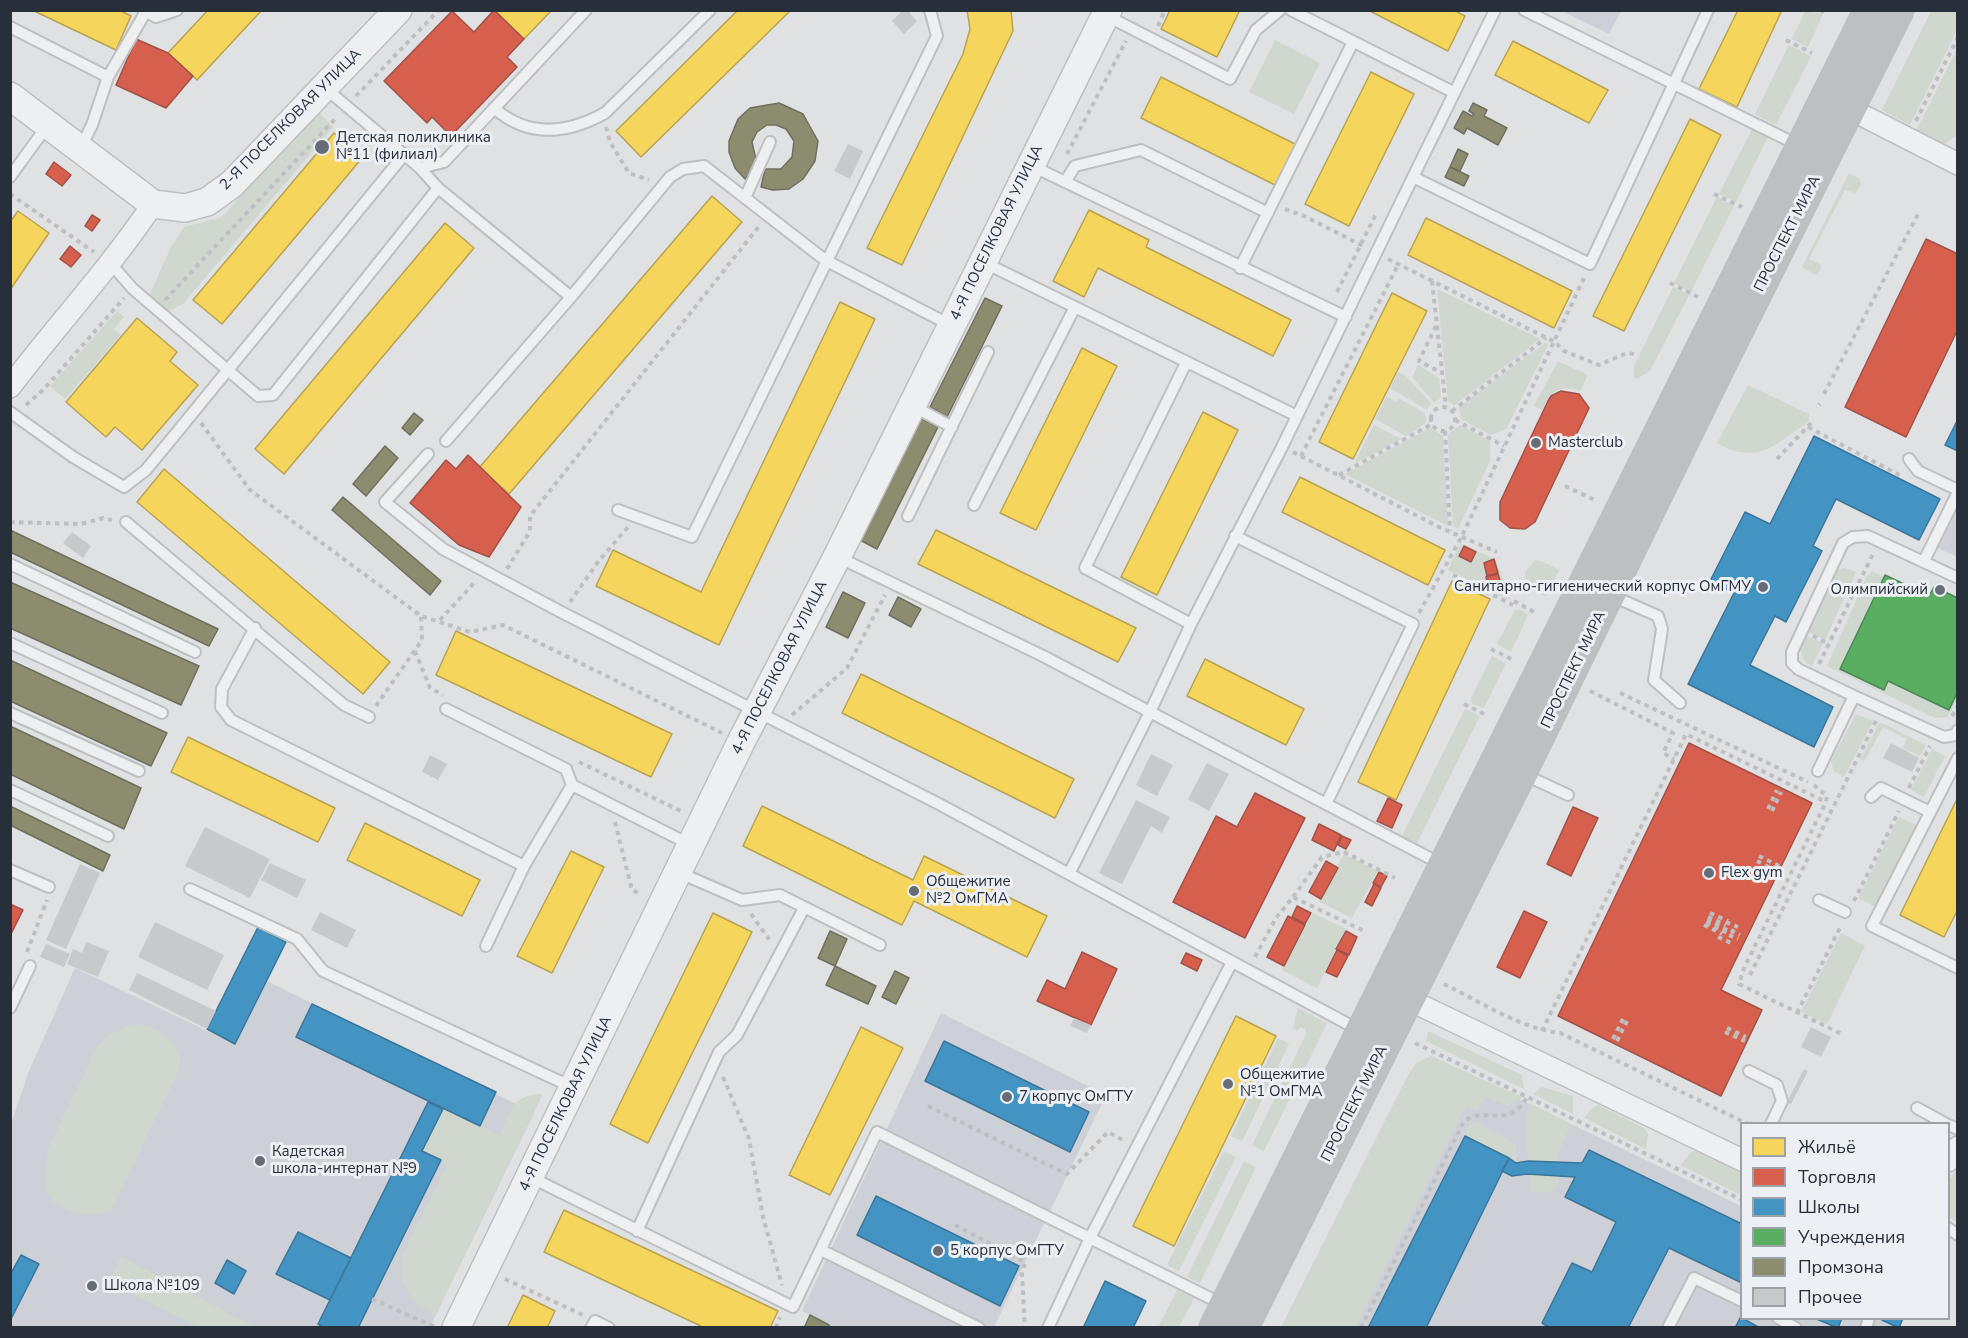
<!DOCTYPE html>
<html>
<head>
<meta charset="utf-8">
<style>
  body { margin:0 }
  #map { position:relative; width:1968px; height:1338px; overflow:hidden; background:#dfe1e3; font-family:"Nunito Sans",sans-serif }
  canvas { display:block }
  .frame { position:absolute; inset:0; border:12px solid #272f3b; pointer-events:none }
  .legend { position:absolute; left:1740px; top:1122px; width:210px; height:198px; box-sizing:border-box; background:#eceff3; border:2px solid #9da2a9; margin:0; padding:8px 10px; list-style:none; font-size:18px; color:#272f3b }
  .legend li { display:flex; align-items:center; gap:12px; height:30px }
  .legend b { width:30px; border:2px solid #9da2a9 }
</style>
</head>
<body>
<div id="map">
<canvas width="1968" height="1338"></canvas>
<div class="frame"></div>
<ul class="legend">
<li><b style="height:16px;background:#f6d55c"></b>Жильё</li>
<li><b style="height:16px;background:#d6604d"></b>Торговля</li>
<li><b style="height:16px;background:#4393c3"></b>Школы</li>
<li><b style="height:16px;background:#5aae61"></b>Учреждения</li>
<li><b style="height:16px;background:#8c8c6e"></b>Промзона</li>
<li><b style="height:16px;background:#c7c9cb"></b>Прочее</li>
</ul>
</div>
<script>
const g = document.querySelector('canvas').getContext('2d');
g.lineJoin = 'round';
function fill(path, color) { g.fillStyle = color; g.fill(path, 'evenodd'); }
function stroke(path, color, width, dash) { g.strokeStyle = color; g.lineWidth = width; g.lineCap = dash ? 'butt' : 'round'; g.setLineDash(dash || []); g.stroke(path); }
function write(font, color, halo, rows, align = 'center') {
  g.font = font + ' "Nunito Sans",sans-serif'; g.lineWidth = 6; g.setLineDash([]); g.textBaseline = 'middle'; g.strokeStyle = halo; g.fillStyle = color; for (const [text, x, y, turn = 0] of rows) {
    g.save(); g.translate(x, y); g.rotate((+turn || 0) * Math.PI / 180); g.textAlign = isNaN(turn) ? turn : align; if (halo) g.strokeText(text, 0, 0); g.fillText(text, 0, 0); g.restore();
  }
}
fill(new Path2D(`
  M1562,11H1621L1609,34Z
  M1957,510V557L1938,548Z
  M75,968L235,1044L267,981L534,1113L430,1327L11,1328V1124L29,1071Z
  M941,1013L1106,1095L994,1327H829V1325L802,1311Z
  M1434,1058L1741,1206L1742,1318L1882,1319L1897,1327L1302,1328Z`), '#cdd0d6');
fill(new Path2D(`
  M1805,11L1823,14L1808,47L1792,39Z
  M1931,11H1957V30L1910,125L1882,110Z
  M1275,40L1320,63L1294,114L1249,92Z
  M1789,45L1811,56L1776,125L1755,114Z
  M1957,49V135L1943,145L1916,131Z
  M317,110L333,127L183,304L166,312L149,296L171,247L184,227L222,217Z
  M1753,127L1769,135L1736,202L1719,194Z
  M1849,173L1860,179L1861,184L1856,193L1845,190L1809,259L1821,265L1820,271L1816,275L1802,267Z
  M1717,197L1734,206L1691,292L1674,283Z
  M1673,287L1689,295L1650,371L1637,379L1634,378V366Z
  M1437,289L1540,339L1455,405L1448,402Z
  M117,311L124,317L114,329L121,335L65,399L50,386Z
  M1545,343L1548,345L1506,429L1491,435L1461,419L1459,407Z
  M1558,361L1588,375L1580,391C1559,383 1550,393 1542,410L1534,406Z
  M1418,365L1439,378L1441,398L1434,402L1412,377Z
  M1398,372L1407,377L1431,403L1427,410L1390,388Z
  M1748,385L1809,414V421C1774,445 1759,466 1717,443Z
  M1387,396L1396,402L1398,398L1425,413L1426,423L1406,436L1375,419Z
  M1374,425L1401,439L1356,463L1355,461Z
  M1460,425L1490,441V461L1458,529L1453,526L1448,435Z
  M1430,428L1443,436L1448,526L1345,474Z
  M1460,543L1495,559L1511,601L1448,570Z
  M1535,560L1541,561L1559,570L1546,596C1534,593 1525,585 1525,572Z
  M1845,568L1856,572L1825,640L1808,632L1835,575L1838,570Z
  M1872,571L1884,577L1840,669L1884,690L1888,681L1948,709L1957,691V701L1947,717L1935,718L1827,666L1867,576Z
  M1515,610H1522L1528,615L1511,652L1497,644Z
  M1807,636L1823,643L1812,666C1799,660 1799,647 1807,636Z
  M1492,656L1506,663L1484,708L1472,704L1471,698Z
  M1465,709L1480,716L1417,843L1402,836Z
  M1856,714L1873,721L1844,777L1834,771L1831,761Z
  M1880,722L1926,745L1920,756L1903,748L1907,739L1883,727L1864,762L1860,760Z
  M1932,749L1945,756L1924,797L1911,790Z
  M1899,817L1918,826L1878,908L1858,898Z
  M1344,854L1378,871L1352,918L1318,901Z
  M1313,913L1346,929L1317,988L1282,970Z
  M1841,933L1865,946L1827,1024L1801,1012Z
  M1298,1008L1327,1023L1264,1151L1252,1145L1306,1034L1305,1029L1301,1027L1297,1031L1293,1028Z
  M133,1024C152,1024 179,1038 180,1061C181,1065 178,1072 176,1076L111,1211C86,1217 57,1215 45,1188L48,1149L97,1047L109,1035Z
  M1428,1031L1522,1075L1524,1089L1426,1041Z
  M1278,1038L1289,1044L1242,1141L1231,1136Z
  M1431,1056L1522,1097L1508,1106L1485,1097L1478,1111L1466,1106L1356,1327H1281L1407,1077L1416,1063Z
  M1542,1087L1573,1096V1114L1533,1094Z
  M543,1094L435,1316C411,1301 399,1287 401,1258L447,1165L422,1151L443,1109L500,1135C512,1109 511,1095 543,1094Z
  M1530,1103L1571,1124L1559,1151L1558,1186L1547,1193L1531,1191L1525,1123Z
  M1598,1105L1644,1128L1648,1134L1646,1149L1584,1118L1592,1108Z
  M1478,1122L1516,1145V1163L1462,1135L1470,1125Z
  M1224,1151L1236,1157L1179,1271L1167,1265Z
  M1696,1151L1741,1172V1195L1681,1165L1691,1152Z
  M1244,1161L1256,1167L1200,1283L1187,1277Z
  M1957,1167V1222L1948,1217L1949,1181Z
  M121,1257L255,1327H199L109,1282Z
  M1177,1290L1194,1298L1179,1327H1158Z`), '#d0d7cf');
const homes = new Path2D(`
  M32,10H119L131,16L116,50Z
  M208,10H262L197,80L168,53Z
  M494,10H552L524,39Z
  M791,10L641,157L616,131L738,10Z
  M967,10H1011L1013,31L902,265L867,248L963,54L970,29Z
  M1170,10H1240L1217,57L1161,29Z
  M1368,10H1453L1465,16L1448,51Z
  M1738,10H1782L1737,107L1699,89Z
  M1513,41L1608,90L1589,123L1495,75Z
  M1371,72L1414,94L1349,226L1305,204Z
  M1161,77L1297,145L1277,186L1141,118Z
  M1690,119L1721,135L1624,331L1593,316Z
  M334,133L363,157L222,324L193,300Z
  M712,196L742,222L509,494L479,468Z
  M1089,210L1149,240L1146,247L1291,320L1273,356L1098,268L1084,297L1053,281Z
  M18,211L49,233L10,290V222Z
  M1426,218L1572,291L1554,328L1408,255Z
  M445,223L474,248L284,474L255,449Z
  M1392,293L1427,311L1353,459L1319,442Z
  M840,302L875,319L719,645L596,586L613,550L701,592Z
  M137,318L177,352L170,361L198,385L142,450L115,427L106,437L66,402Z
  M1082,348L1117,366L1036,530L1000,513Z
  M1203,412L1238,430L1157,595L1121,577Z
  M164,469L390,662L363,694L137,502Z
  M1300,477L1445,550L1428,585L1282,512Z
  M936,530L1136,628L1118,662L918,564Z
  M1452,581L1490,599L1396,800L1358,782Z
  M456,631L672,734L651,777L436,675Z
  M1205,659L1304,709L1286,745L1187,696Z
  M861,674L1074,779L1055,818L842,713Z
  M188,737L335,808L318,842L171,772Z
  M1958,797V909L1944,937L1900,915Z
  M762,806L913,880L924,856L1047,916L1027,957L914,901L902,925L743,846Z
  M365,823L480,880L462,916L347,860Z
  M571,851L604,867L552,973L517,956Z
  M713,913L752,932L648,1143L610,1124Z
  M1236,1016L1276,1036L1174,1246L1133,1226Z
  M861,1027L903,1048L830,1195L789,1175Z
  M564,1210L778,1311L770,1328H705L544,1252Z
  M523,1295L555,1311L547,1328H507Z`);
fill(homes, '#f6d55c');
stroke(homes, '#b8a352', 1.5);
const shops = new Path2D(`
  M494,10L524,39L507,57L517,67L451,136L432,117L427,123L384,81L452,11L474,32Z
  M136,39L168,53L193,76L166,108L116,85Z
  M54,162L71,175L62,186L46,174Z
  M92,215L100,220L92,231L85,226Z
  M1926,239L1958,254V329L1906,437L1845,407Z
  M70,246L81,255L71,267L60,259Z
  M1561,391L1579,394L1589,408L1535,522L1525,529L1510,528L1500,520V502L1548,401L1551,396Z
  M468,455L521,507L489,557L459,545L410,503L446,460L456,469Z
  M1464,546L1476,552L1471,562L1459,556Z
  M1494,559L1498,573L1487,576L1484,563Z
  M1498,574L1502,587L1490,590L1486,577Z
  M1689,743L1812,803L1721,990L1762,1010L1721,1096L1558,1016Z
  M1255,793L1305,818L1245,938L1173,902L1216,816L1237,827Z
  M1388,798L1402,805L1392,828L1377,821Z
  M1573,807L1598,818L1571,876L1547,864Z
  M1319,824L1341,835L1334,851L1312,840Z
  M1342,836L1351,840L1346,849L1338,845Z
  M1326,861L1338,868L1321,899L1309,892Z
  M1379,872L1387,876L1381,887L1373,883Z
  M1374,884L1381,888L1372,906L1365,902Z
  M10,904L23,910L10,936Z
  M1297,906L1311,913L1305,924L1292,917Z
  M1524,911L1547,922L1520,978L1497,967Z
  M1288,916L1305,925L1284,966L1267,957Z
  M1346,931L1357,937L1349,955L1336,949Z
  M1337,950L1348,956L1337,977L1326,972Z
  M1082,952L1117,969L1091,1025L1037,1001L1047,980L1065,989Z
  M1186,953L1202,960L1197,971L1181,963Z`);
fill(shops, '#d6604d');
stroke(shops, '#a25148', 1.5);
const schools = new Path2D(`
  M1958,419V451L1945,445Z
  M1814,436L1940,499L1919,540L1836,499L1813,546L1822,551L1786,622L1775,616L1750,665L1833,707L1814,747L1688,684L1734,593L1710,581L1745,512L1770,524Z
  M258,927L286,942L235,1044L207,1029Z
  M312,1004L496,1092L480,1126L296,1037Z
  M944,1041L1089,1112L1070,1152L925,1081Z
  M428,1102L443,1109L422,1151L441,1160L358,1328H325L318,1324Z
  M1465,1136L1509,1158L1426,1328H1368Z
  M1589,1150L1742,1224V1283L1669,1248L1628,1328H1550L1542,1323L1572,1263L1592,1272L1616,1222L1565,1197L1575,1177L1527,1174L1512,1176L1502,1171L1509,1158L1516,1163L1528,1161L1582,1163Z
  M876,1196L1019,1266L1000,1306L857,1235Z
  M298,1232L351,1258L330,1300L276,1274Z
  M21,1255L39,1264L10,1321V1275Z
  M227,1260L246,1271L234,1294L215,1283Z
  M1105,1281L1146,1301L1133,1328H1083Z
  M1740,1318H1742L1760,1328H1735Z
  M1814,1318H1842L1838,1328Z
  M1882,1318H1903L1899,1328L1882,1320Z`);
fill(schools, '#4393c3');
stroke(schools, '#3b759a', 1.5);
const public = new Path2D(`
  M1885,575L1929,596L1934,587L1958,598V691L1949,710L1888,681L1884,690L1840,669Z`);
fill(public, '#5aae61');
stroke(public, '#4b8856', 1.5);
const industry = new Path2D(`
  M779,103L803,114L818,141L815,161L803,179L789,189L773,190L761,187L765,169H781L792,157L794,141L786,129L776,125H767L757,132L752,142L757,164L745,179L735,168L729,152V141L738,119L750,108Z
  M1473,103L1487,110L1484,116L1507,128L1498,145L1467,128L1464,134L1454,128L1463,111L1472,116L1474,114L1469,111Z
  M1458,149L1468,154L1460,171L1450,167Z
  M1450,167L1469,176L1464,186L1445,177Z
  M985,298L1002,306L947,417L930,407Z
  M414,413L423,420L410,435L402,428Z
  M921,418L938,427L877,549L860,540Z
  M385,446L398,458L366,496L353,484Z
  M343,497L441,581L430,595L332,510Z
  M10,530L218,629L209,646L10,552Z
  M10,582L199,666L181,705L10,628Z
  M843,592L865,603L848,638L826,627Z
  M898,597L921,609L911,627L889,615Z
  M10,660L167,733L151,766L10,701Z
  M10,726L141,788L124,829L10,774Z
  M10,806L110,855L103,871L10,825Z
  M830,931L847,939L835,966L818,958Z
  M835,966L876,986L868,1004L826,985Z
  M895,971L909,978L896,1004L882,997Z
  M810,1315L829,1325V1328H804Z`);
fill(industry, '#8c8c6e');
stroke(industry, '#6e705f', 1.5);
fill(new Path2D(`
  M903,10H907L917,21L904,34L892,21Z
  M848,144L863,151L850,179L834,171Z
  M72,532L91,546L83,558L63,543Z
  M1891,743L1919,758L1912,772L1883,758Z
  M1151,754L1173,765L1157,796L1136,785Z
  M430,755L447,764L438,780L422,772Z
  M1207,763L1229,774L1209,811L1188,799Z
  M1136,800L1170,817L1162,833L1151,826L1122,884L1099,873Z
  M205,827L270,859L250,898L185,866Z
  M270,863L306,880L297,898L261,880Z
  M80,864L100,873L66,949L46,940Z
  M320,912L356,930L347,948L311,930Z
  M155,922L224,955L207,990L138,957Z
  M86,942L109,951L98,977L67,964L73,949L82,953Z
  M46,944L70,954L64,967L40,957Z
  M137,973L216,1011L207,1029L129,990Z
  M1074,1018L1091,1025L1087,1033L1070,1026Z
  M1811,1027L1831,1037L1821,1057L1801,1047Z
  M1804,1069L1808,1071L1791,1104L1787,1102Z`), '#c7c9cb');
const service = new Path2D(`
  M143,10L156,17L177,10
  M1291,10L1453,92
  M1495,10L1413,177L1590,264L1708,10
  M1524,10L1800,146
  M1105,15L1230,79L1256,30L1280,10
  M10,27L108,77
  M325,88L420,168L438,188L571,297
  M494,108C528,138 567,134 605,113L710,10
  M81,147L92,125L108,77L145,13
  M1030,165L1346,317
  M420,168L444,162L586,10
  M10,177L47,126
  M1065,182L1075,166L1141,150L1268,213
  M745,198L770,142
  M983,262L1297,416
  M111,264L133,289L258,396L273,395L438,188
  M1240,268L1353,42
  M1186,363L1085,568L1191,624
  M913,406L952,427
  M10,412L73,457L124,487L146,470L403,156
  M446,441L571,297L670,177L683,169L704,166L825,260L952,326
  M428,454L385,502L443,549L563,613L939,804L1359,1030
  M1909,459L1918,471L1958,490
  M974,505L1074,309
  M618,510L692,537L937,36L930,10
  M908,516L988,352
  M126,522L344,705L369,717
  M1235,536L1413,624L1326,804
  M838,557L1041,655L1441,864
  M1924,561L1958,492
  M10,564L195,652
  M1610,595L1658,616L1662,629L1654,680L1680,703
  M255,628L222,689L221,707L231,720L524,866
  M10,643L162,713
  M1854,696L1944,737L1955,735L1958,730
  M446,709L566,769L572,785
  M10,713L139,771
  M1958,758L1872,926L1958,968
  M1818,771L1854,696L1798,669L1792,663V652L1843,543L1853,537L1868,536L1958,578
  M1523,774L1568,795
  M10,790L108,836
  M1871,797L1881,788L1930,812
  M10,870L49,887
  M680,873L742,900L780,895L880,945
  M1069,874L1150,712L1191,624L1282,447L1413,177
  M190,889L297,939L323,971L574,1088
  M1819,900L1845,912
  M486,946L524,866L572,785L689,844
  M10,1008L30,966
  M1749,1071L1777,1085L1782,1101L1771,1124
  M1917,1108L1946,1124
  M1948,1125L1958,1129
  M530,1177L793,1307L877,1132L1224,1305
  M1948,1228L1958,1235
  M637,1231L719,1052L737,1035L804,908
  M821,1250L979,1328
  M1778,1318L1796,1328
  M591,1328L595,1321L609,1328
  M1048,1328L1090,1238L1232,962
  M1668,1328L1694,1278L1742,1301
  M1866,1328L1869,1318`);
const minor = new Path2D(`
  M1850,109L1958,164
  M10,387C57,325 110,268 153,204
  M1397,994L1742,1160
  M1948,1161L1958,1147`);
const tertiary = new Path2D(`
  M10,96L153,204L185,208L207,202L232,184L398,10
  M456,1328L741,742L837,557L1108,10`);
stroke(service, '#bdbfc1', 14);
stroke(minor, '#bdbfc1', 24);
stroke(tertiary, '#bdbfc1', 30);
stroke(new Path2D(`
  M1820,10L1827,14
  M1158,26L1165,10
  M1786,40L1812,53
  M356,96L439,10
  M1916,121L1958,37
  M606,127L610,142L629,173L649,180
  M1067,154L1126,41
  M10,194L94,252
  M1714,194L1742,207
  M1285,209L1304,216L1365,247
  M1388,259L1555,342L1564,351L1599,365L1627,353L1634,354
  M1432,281L1446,407
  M1670,283L1698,297
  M1337,292L1377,212
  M165,300L337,117
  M1436,326L1419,361L1442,373
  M1824,394L1918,214
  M26,405L45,388L124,298
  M1819,405L1820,404
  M1431 419a12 12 0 1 1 24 0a12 12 0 1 1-24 0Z
  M1452,411L1546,338
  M1455,420L1504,446
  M201,423L250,490L421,616L470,632L503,625L722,733
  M1808,427L1903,477
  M1445,431L1450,531
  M1293,452L1441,528L1497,552
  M1301,456L1398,265
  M1777,459L1811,423
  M1339,475L1432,424
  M1565,486L1597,501
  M10,522L81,524L103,518L112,520
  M507,569L530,531V516L760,225
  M1453,575L1513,605
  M1514,601L1536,613
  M570,602L598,562L628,527
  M1419,613L1462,536L1584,278
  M440,620L476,581
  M1813,636L1829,644
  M1491,649L1513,660
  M415,651L430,688L443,695
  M1819,664L1874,552
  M1590,691L1673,733L1663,753L1674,759
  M1620,693L1808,782
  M1464,704L1484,714
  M376,706L422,640L421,616
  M792,715L847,668L885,595
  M1952,716L1958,706
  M579,762L683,812
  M1814,785L1827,796L1826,802L1744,968L1739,984L1844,1035
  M1909,788L1930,746
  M1768,809L1777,790
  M1772,811L1781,792
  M615,822L632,890L641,894
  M1759,856L1779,866
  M1757,861L1776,871
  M1293,897L1322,857L1344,852L1395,878
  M1854,901L1899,811
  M1710,913L1728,921
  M751,914L771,942
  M1708,917L1726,925
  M1707,920L1733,933
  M1726,922L1738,927
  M1706,923L1732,935
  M1704,925L1722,934
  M1731,930L1740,935
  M1729,935L1738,939
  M1718,937L1731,943
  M27,952L47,900
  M1255,957L1276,918L1293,897L1366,932
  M1750,975L1876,721
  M1444,984C1481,1002 1519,1028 1560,1033L1748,1124
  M1797,1013L1841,926
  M1727,1028L1746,1037
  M1542,1031L1686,734L1826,802
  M1725,1032L1745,1041
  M1613,1039L1623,1019
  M1617,1041L1627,1021
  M1415,1043L1742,1200
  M723,1077L749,1139L763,1217L782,1285
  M928,1106L1067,1174L1108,1132L1125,1141
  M955,1225L1025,1262L1022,1274L1025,1328
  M505,1279L583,1315
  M372,1299L435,1327
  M776,1328L780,1317
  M1361,1328L1464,1121C1488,1105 1508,1131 1527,1097`), '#bdbfc2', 4, [4.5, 4.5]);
stroke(service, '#eeeff0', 10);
stroke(minor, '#eeeff0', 21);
stroke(tertiary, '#eeeff0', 27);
stroke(new Path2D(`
  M1213,1328L1868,10
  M1244,1328L1522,774L1723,363L1900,10`), '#bdc0c3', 30);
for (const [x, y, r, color] of [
  [322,147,8,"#676d76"],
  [1536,443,6,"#676d76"],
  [1763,587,6,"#676d76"],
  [1940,590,6,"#676d76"],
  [1709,873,6,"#676d76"],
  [914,891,6,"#676d76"],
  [1228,1084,6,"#676d76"],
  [1007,1097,6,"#676d76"],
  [260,1161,6,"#676d76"],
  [938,1251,6,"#676d76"],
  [92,1286,6,"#676d76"]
]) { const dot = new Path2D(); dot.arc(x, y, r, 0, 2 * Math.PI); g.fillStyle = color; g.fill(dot); stroke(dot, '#eceff3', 2); }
write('15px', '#272f3b', '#eceff3', [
  ["2-Я ПОСЕЛКОВАЯ УЛИЦА",291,120,-45],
  ["4-Я ПОСЕЛКОВАЯ УЛИЦА",997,233,-64],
  ["ПРОСПЕКТ МИРА",1788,234,-63],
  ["4-Я ПОСЕЛКОВАЯ УЛИЦА",780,668,-63],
  ["ПРОСПЕКТ МИРА",1574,670,-64],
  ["4-Я ПОСЕЛКОВАЯ УЛИЦА",566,1104,-64],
  ["ПРОСПЕКТ МИРА",1355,1104,-63]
]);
write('15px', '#272f3b', '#eceff3', [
  ["Детская поликлиника",336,138],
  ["№11 (филиал)",336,155],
  ["Masterclub",1548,443],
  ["Санитарно-гигиенический корпус ОмГМУ",1751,587,"right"],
  ["Олимпийский",1928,590,"right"],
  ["Flex gym",1721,873],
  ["Общежитие",926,882],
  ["№2 ОмГМА",926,899],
  ["Общежитие",1240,1075],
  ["№1 ОмГМА",1240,1092],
  ["7 корпус ОмГТУ",1019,1097],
  ["Кадетская",272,1152],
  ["школа-интернат №9",272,1169],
  ["5 корпус ОмГТУ",950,1251],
  ["Школа №109",104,1286]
], 'left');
</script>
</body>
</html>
